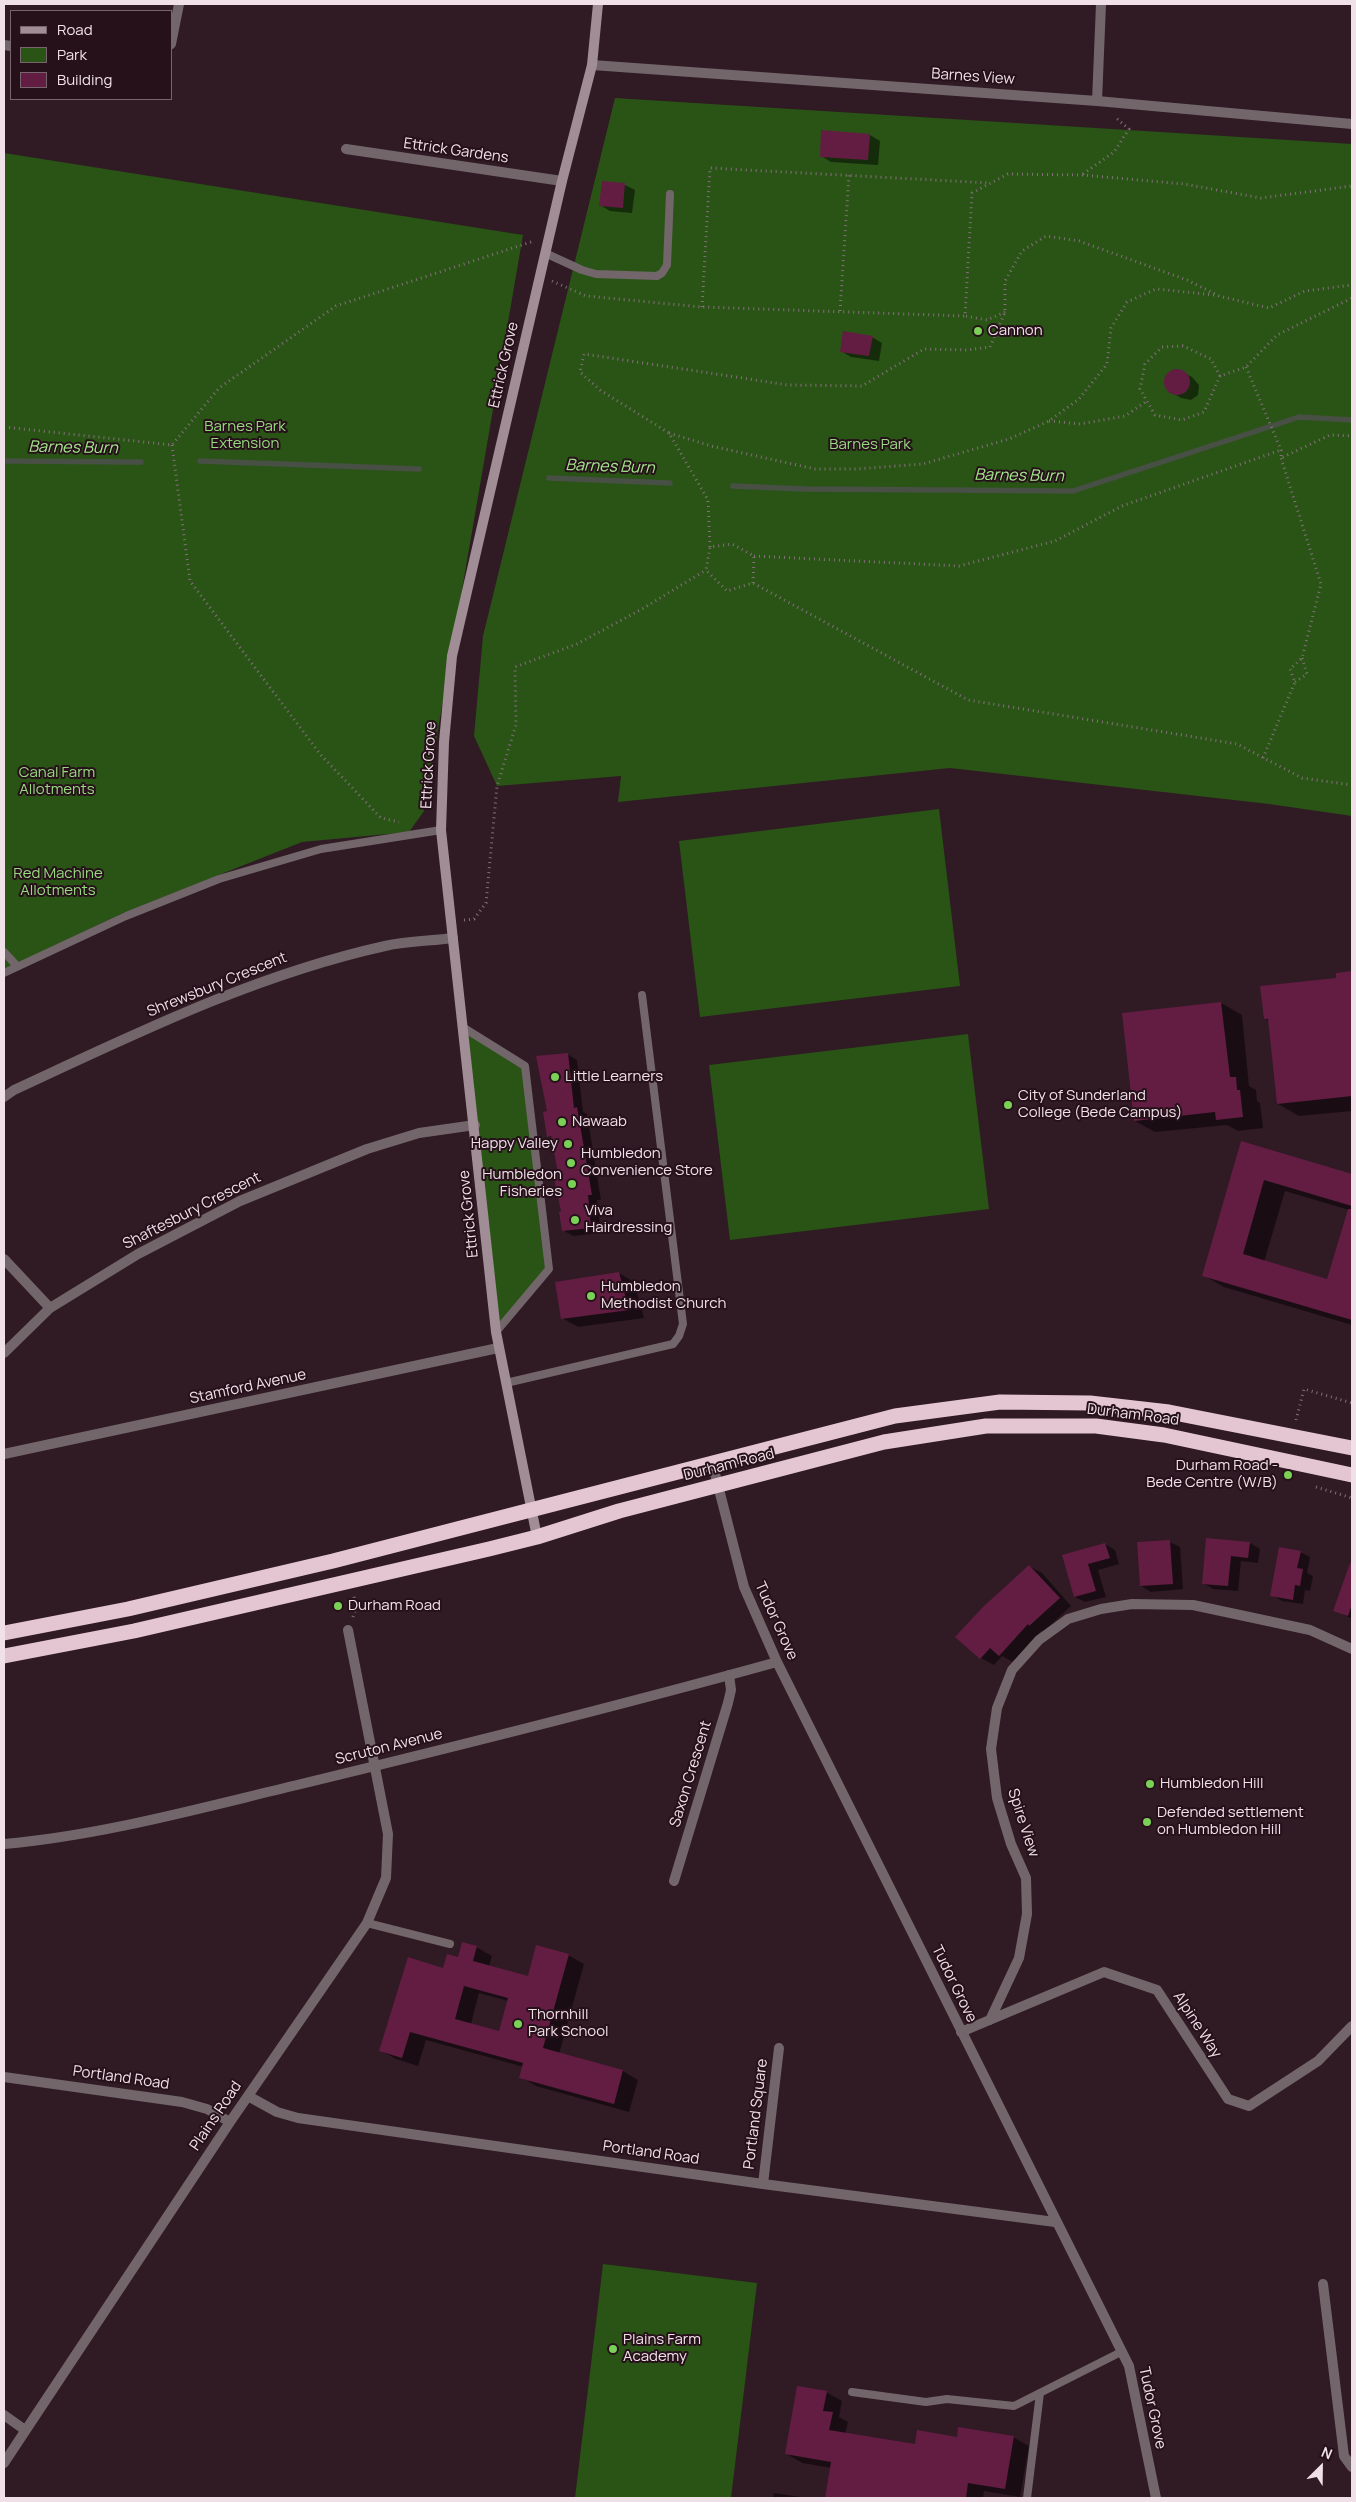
<!DOCTYPE html>
<html>
<head>
<meta charset="utf-8">
<style>
  body { margin:0 }
  #map { position:relative; width:1356px; height:2502px; overflow:hidden; background:#301a24; font-family:Manrope,sans-serif }
  canvas { display:block }
  .frame { position:absolute; inset:0; border:5px solid #f0e0e7; pointer-events:none }
  .legend { position:absolute; left:10px; top:10px; width:162px; height:90px; box-sizing:border-box; background:#26111b; border:1px solid #77646d; margin:0; padding:6px 9px; list-style:none; font-size:15px; color:#f0e0e7 }
  .legend li { display:flex; align-items:center; gap:10px; height:25px }
  .legend b { width:25px; border:1px solid #77646d }
  .north { position:absolute; left:1296px; top:2442px; width:50px; height:50px; -webkit-text-stroke:4px #26111b; paint-order:stroke; rotate:23deg; font-size:14px; font-weight:700; line-height:20px; text-align:center; color:#f0e0e7 }
  .north::after { content:''; display:block; margin:auto; width:18px; height:22px; background:#f0e0e7; clip-path:polygon(50% 0,100% 100%,50% 72%,0 100%) }
</style>
</head>
<body>
<div id="map">
<canvas width="1356" height="2502"></canvas>
<div class="frame"></div>
<ul class="legend">
<li><b style="height:6px;background:#a08d95"></b>Road</li>
<li><b style="height:14px;background:#295416"></b>Park</li>
<li><b style="height:14px;background:#631d43"></b>Building</li>
</ul>
<div class="north">N</div>
</div>
<script>
const g = document.querySelector('canvas').getContext('2d');
g.lineJoin = 'round';
function fill(path, color) { g.fillStyle = color; g.fill(path, 'evenodd'); }
function stroke(path, color, width, dash) { g.strokeStyle = color; g.lineWidth = width; g.lineCap = dash ? 'butt' : 'round'; g.setLineDash(dash || []); g.stroke(path); }
function write(font, color, halo, rows, align = 'center') {
  g.font = font + ' Manrope,sans-serif'; g.lineWidth = 4; g.setLineDash([]); g.textBaseline = 'middle'; g.strokeStyle = halo; g.fillStyle = color; for (const [text, x, y, turn = 0] of rows) {
    g.save(); g.translate(x, y); g.rotate((+turn || 0) * Math.PI / 180); g.textAlign = isNaN(turn) ? turn : align; if (halo) g.strokeText(text, 0, 0); g.fillText(text, 0, 0); g.restore();
  }
}
fill(new Path2D(`
  M615,98L1352,144V816L1269,804L950,768L618,802L621,776L497,786L474,736L483,636Z
  M4,153L523,235L424,811L409,832L302,842L123,913L37,954L4,972Z
  M939,809L960,986L700,1017L679,841Z
  M464,1028L525,1066L549,1269L496,1332Z
  M968,1034L989,1209L730,1240L709,1065Z
  M603,2264L757,2283L731,2498H575Z`), '#295416');
fill(new Path2D(`
  M823,132L870,135L880,141L878,165L831,162L821,156Z
  M625,185L635,190L632,213L610,211L600,205Z
  M872,337L882,343L879,361L851,357L841,351Z
  M1172,371H1181L1192,377L1199,385L1198,395L1191,400L1181,398L1171,392L1166,386V379Z
  M1352,973V1111L1299,1116L1278,1104L1269,1021L1265,1019L1338,979L1337,974Z
  M1221,1003L1242,1015L1249,1086L1256,1090L1257,1101L1260,1103L1263,1128L1238,1131L1227,1125L1155,1132L1135,1121Z
  M567,1054L577,1060L583,1112L587,1114L601,1200H597L601,1233L573,1236L563,1230L559,1175L553,1138L548,1136V1112Z
  M1242,1143L1352,1175V1325L1224,1287L1203,1275ZM1285,1191L1349,1210L1328,1280L1264,1262Z
  M619,1273L634,1282L644,1318L578,1327L562,1318Z
  M1207,1539L1250,1543L1260,1549L1258,1563L1241,1561L1238,1591L1213,1589L1203,1583Z
  M1170,1542L1180,1547L1183,1589L1151,1592L1141,1586Z
  M1105,1544L1115,1550L1119,1564L1098,1570L1106,1597L1085,1602L1075,1597L1063,1556Z
  M1300,1552L1310,1557L1307,1573L1313,1576L1310,1591L1305,1590L1303,1604L1282,1601L1272,1595Z
  M1029,1566L1042,1573L1071,1606L1043,1632L1041,1631L1013,1662L1002,1656L994,1665L981,1658L957,1637Z
  M1348,1571L1352,1573V1619L1335,1610Z
  M476,1947L492,1956L489,1967L529,1978L568,1955L584,1964L559,2054L623,2071L638,2080L629,2112L536,2086L521,2077L524,2067L426,2040L418,2066L396,2059L380,2050L444,1969ZM479,1993L508,2001L500,2032L471,2024Z
  M826,2392L842,2401L839,2417L848,2422L845,2434L916,2446L958,2439L1013,2437L1029,2446L1020,2497L984,2491L983,2498H826L832,2468L802,2463L787,2454Z
  M774,2493L807,2498H773Z`), '#0007');
stroke(new Path2D(`
  M4,461L141,462
  M200,461L419,469
  M549,478L670,483
  M733,486L806,489L1073,491L1299,417L1352,420`), '#484f45', 5.5);
fill(new Path2D(`
  M821,130L870,134L868,160L820,157Z
  M602,181L625,183L623,208L599,206Z
  M843,331L873,336L869,356L840,352Z
  M1164 382a13 13 0 1 1 26 0a13 13 0 1 1-26 0Z
  M1352,971V1096L1277,1104L1268,1019H1264L1260,986L1336,978V973Z
  M1221,1002L1230,1077H1236L1237,1090H1240L1243,1117L1216,1120L1215,1112L1134,1121L1122,1013Z
  M568,1053L574,1108L577,1107L592,1195H588L591,1228L562,1231L559,1212L561,1211L553,1174L558,1173L551,1136L547,1137L543,1112L547,1111L536,1056Z
  M1241,1141L1352,1174V1206L1264,1180L1243,1254L1327,1279L1348,1209H1352V1320L1202,1276Z
  M619,1272L629,1310L561,1319L555,1282Z
  M1206,1538L1250,1542L1248,1558L1231,1556L1228,1586L1202,1584Z
  M1170,1540L1173,1584L1140,1586L1137,1542Z
  M1105,1543L1110,1558L1088,1564L1096,1591L1074,1597L1062,1555Z
  M1279,1547L1301,1551L1297,1568L1303,1569L1300,1586L1295,1585L1293,1600L1270,1596Z
  M1350,1563H1352V1604L1348,1616L1333,1611Z
  M1029,1565L1060,1598L1029,1626L1028,1624L999,1656L990,1648L980,1659L955,1637L983,1607Z
  M462,1942L477,1946L473,1961L528,1976L536,1945L569,1954L543,2048L623,2070L614,2104L519,2078L523,2063L410,2032L402,2058L379,2051L408,1957L443,1968L447,1954L458,1957ZM464,1986L508,1998L499,2031L455,2019Z
  M797,2386L827,2391L823,2411L833,2412L829,2430L915,2444L917,2430L957,2437L958,2427L1014,2436L1005,2489L968,2483L966,2498H825L831,2462L785,2454Z`), '#631d43');
stroke(new Path2D(`
  M1083,174L1114,152L1129,129L1115,117
  M552,281L586,296L702,307L965,316
  M702,307L710,168L990,183
  M840,311L849,175
  M1005,312L987,320L965,316L972,193L1008,174L1083,175L1184,184L1261,198L1352,186
  M1246,367L1281,450V458L1330,435L1352,436
  M1220,376L1211,359L1183,346L1162,347L1145,364L1140,389L1155,415L1182,420L1204,412L1220,376L1246,367L1277,335L1352,298
  M1049,421L1080,424L1125,416L1147,401
  M4,427L172,445L219,388L336,306L534,241
  M669,433L711,446L815,469H857L923,464L1009,439L1049,421L1079,399L1107,364L1111,328L1127,302L1156,289L1215,295
  M172,445L190,581L320,754L381,818L399,822
  M710,547L708,500L669,433L600,390L580,372L584,354L788,385L862,386L924,349L967,350L990,347L1005,312V281L1022,251L1046,236L1079,241L1187,280L1219,296L1269,308L1305,291L1352,285
  M754,556L959,566L1055,541L1122,506L1281,450
  M753,583L754,556L732,544L710,547L706,570L727,591L753,583L968,700L1237,744L1302,778L1352,785
  M1295,682L1307,674L1302,658
  M1263,758L1295,682L1290,669L1302,658L1321,584L1281,458
  M464,920L474,919L486,903L497,786L516,725L515,667L577,644L642,609L706,570
  M1296,1420L1304,1389L1352,1403
  M1316,1487L1352,1498
  M353,1617L356,1608L354,1596`), '#837079', 3, [1, 4]);
stroke(new Path2D(`
  M545,253L582,270L596,274L657,276L662,273L667,265L670,194
  M4,952L17,966
  M4,973L126,916L219,879L321,849L441,830
  M464,1028L525,1066L549,1269L496,1332
  M506,1383L673,1344L679,1336L683,1324L642,995
  M367,1923L450,1944
  M852,2392L926,2402L947,2399L1014,2406L1121,2352
  M1027,2498L1040,2393`), '#72666b', 8);
stroke(new Path2D(`
  M171,44L179,4
  M4,45L11,46
  M592,65L1097,101L1352,124
  M1097,101L1101,4
  M346,149L562,181
  M4,1097L14,1090C135,1034 254,975 385,946C407,941 431,941 453,938
  M4,1259L50,1308
  M4,1353L50,1308L138,1254L240,1201L367,1149L419,1133L475,1125
  M4,1454L498,1348
  M712,1462L744,1587L777,1662L1129,2366L1156,2498
  M4,1844C103,1835 200,1808 297,1785C458,1746 618,1706 777,1662
  M674,1881L728,1703L731,1690L729,1675
  M990,2020L1019,1958L1027,1914L1026,1878L1011,1844L997,1798L991,1749L997,1708L1012,1670L1039,1640L1068,1619L1101,1609L1132,1604L1193,1605L1310,1630L1352,1649
  M961,2032L1104,1972L1157,1990L1228,2099L1249,2106L1318,2061L1352,2026
  M4,2077L182,2102L207,2109L230,2122
  M248,2096L277,2112L298,2118L763,2184L1055,2222
  M763,2184L779,2048
  M1323,2284L1344,2456L1352,2467
  M4,2415L25,2430
  M4,2463L230,2122L367,1923L386,1878L388,1834L348,1630`), '#72666b', 10);
stroke(new Path2D(`
  M537,1537L496,1332L441,830L444,742L452,656L562,181L592,65L598,4`), '#a08d95', 10);
stroke(new Path2D(`
  M4,1633L128,1609L333,1561L895,1416L1000,1402L1090,1403L1169,1412L1352,1448
  M4,1656L134,1631L489,1549L537,1537L619,1511L884,1442L986,1426H1096L1164,1435L1352,1475`), '#e4c6d2', 15);
for (const [x, y, r, color] of [
  [978,331,5,"#7ad156"],
  [555,1077,5,"#7ad156"],
  [1008,1105,5,"#7ad156"],
  [562,1122,5,"#7ad156"],
  [568,1144,5,"#7ad156"],
  [571,1163,5,"#7ad156"],
  [572,1184,5,"#7ad156"],
  [575,1220,5,"#7ad156"],
  [591,1296,5,"#7ad156"],
  [1288,1475,5,"#7ad156"],
  [338,1606,5,"#7ad156"],
  [1150,1784,5,"#7ad156"],
  [1147,1822,5,"#7ad156"],
  [518,2024,5,"#7ad156"],
  [613,2349,5,"#7ad156"]
]) { const dot = new Path2D(); dot.arc(x, y, r, 0, 2 * Math.PI); g.fillStyle = color; g.fill(dot); stroke(dot, '#26111b', 2); }
write('15px', '#f0e0e7', '#26111b', [
  ["Barnes View",973,77,4],
  ["Ettrick Gardens",456,151,8],
  ["Ettrick Grove",504,365,-77],
  ["Ettrick Grove",429,765,-87],
  ["Shrewsbury Crescent",217,985,-22],
  ["Shaftesbury Crescent",192,1211,-27],
  ["Ettrick Grove",469,1214,-96],
  ["Stamford Avenue",248,1387,-12],
  ["Durham Road",1133,1415,7],
  ["Durham Road",729,1465,-14],
  ["Tudor Grove",776,1621,66],
  ["Scruton Avenue",389,1747,-14],
  ["Saxon Crescent",691,1774,-73],
  ["Spire View",1023,1823,72],
  ["Tudor Grove",954,1984,64],
  ["Alpine Way",1197,2025,57],
  ["Portland Road",121,2078,8],
  ["Portland Square",756,2114,-83],
  ["Plains Road",216,2116,-56],
  ["Portland Road",651,2153,8],
  ["Tudor Grove",1152,2408,78]
]);
write('15px', '#f0e0e7', '#26111b', [
  ["Cannon",988,331],
  ["Little Learners",565,1077],
  ["City of Sunderland",1018,1096],
  ["College (Bede Campus)",1018,1113],
  ["Nawaab",572,1122],
  ["Happy Valley",558,1144,"right"],
  ["Humbledon",581,1154],
  ["Convenience Store",581,1171],
  ["Humbledon",562,1175,"right"],
  ["Fisheries",562,1192,"right"],
  ["Viva",585,1211],
  ["Hairdressing",585,1228],
  ["Humbledon",601,1287],
  ["Methodist Church",601,1304],
  ["Durham Road -",1278,1466,"right"],
  ["Bede Centre (W/B)",1278,1483,"right"],
  ["Durham Road",348,1606],
  ["Humbledon Hill",1160,1784],
  ["Defended settlement",1157,1813],
  ["on Humbledon Hill",1157,1830],
  ["Thornhill",528,2015],
  ["Park School",528,2032],
  ["Plains Farm",623,2340],
  ["Academy",623,2357]
], 'left');
write('15px', '#97da7f', '#26111b', [
  ["Barnes Park",245,427],
  ["Extension",245,444],
  ["Barnes Park",870,445],
  ["Canal Farm",57,773],
  ["Allotments",57,790],
  ["Red Machine",58,874],
  ["Allotments",58,891]
]);
write('italic 16px', '#a3e68b', '#26111b', [
  ["Barnes Burn",73,448,1],
  ["Barnes Burn",610,467,2],
  ["Barnes Burn",1019,476,1]
]);
</script>
</body>
</html>
